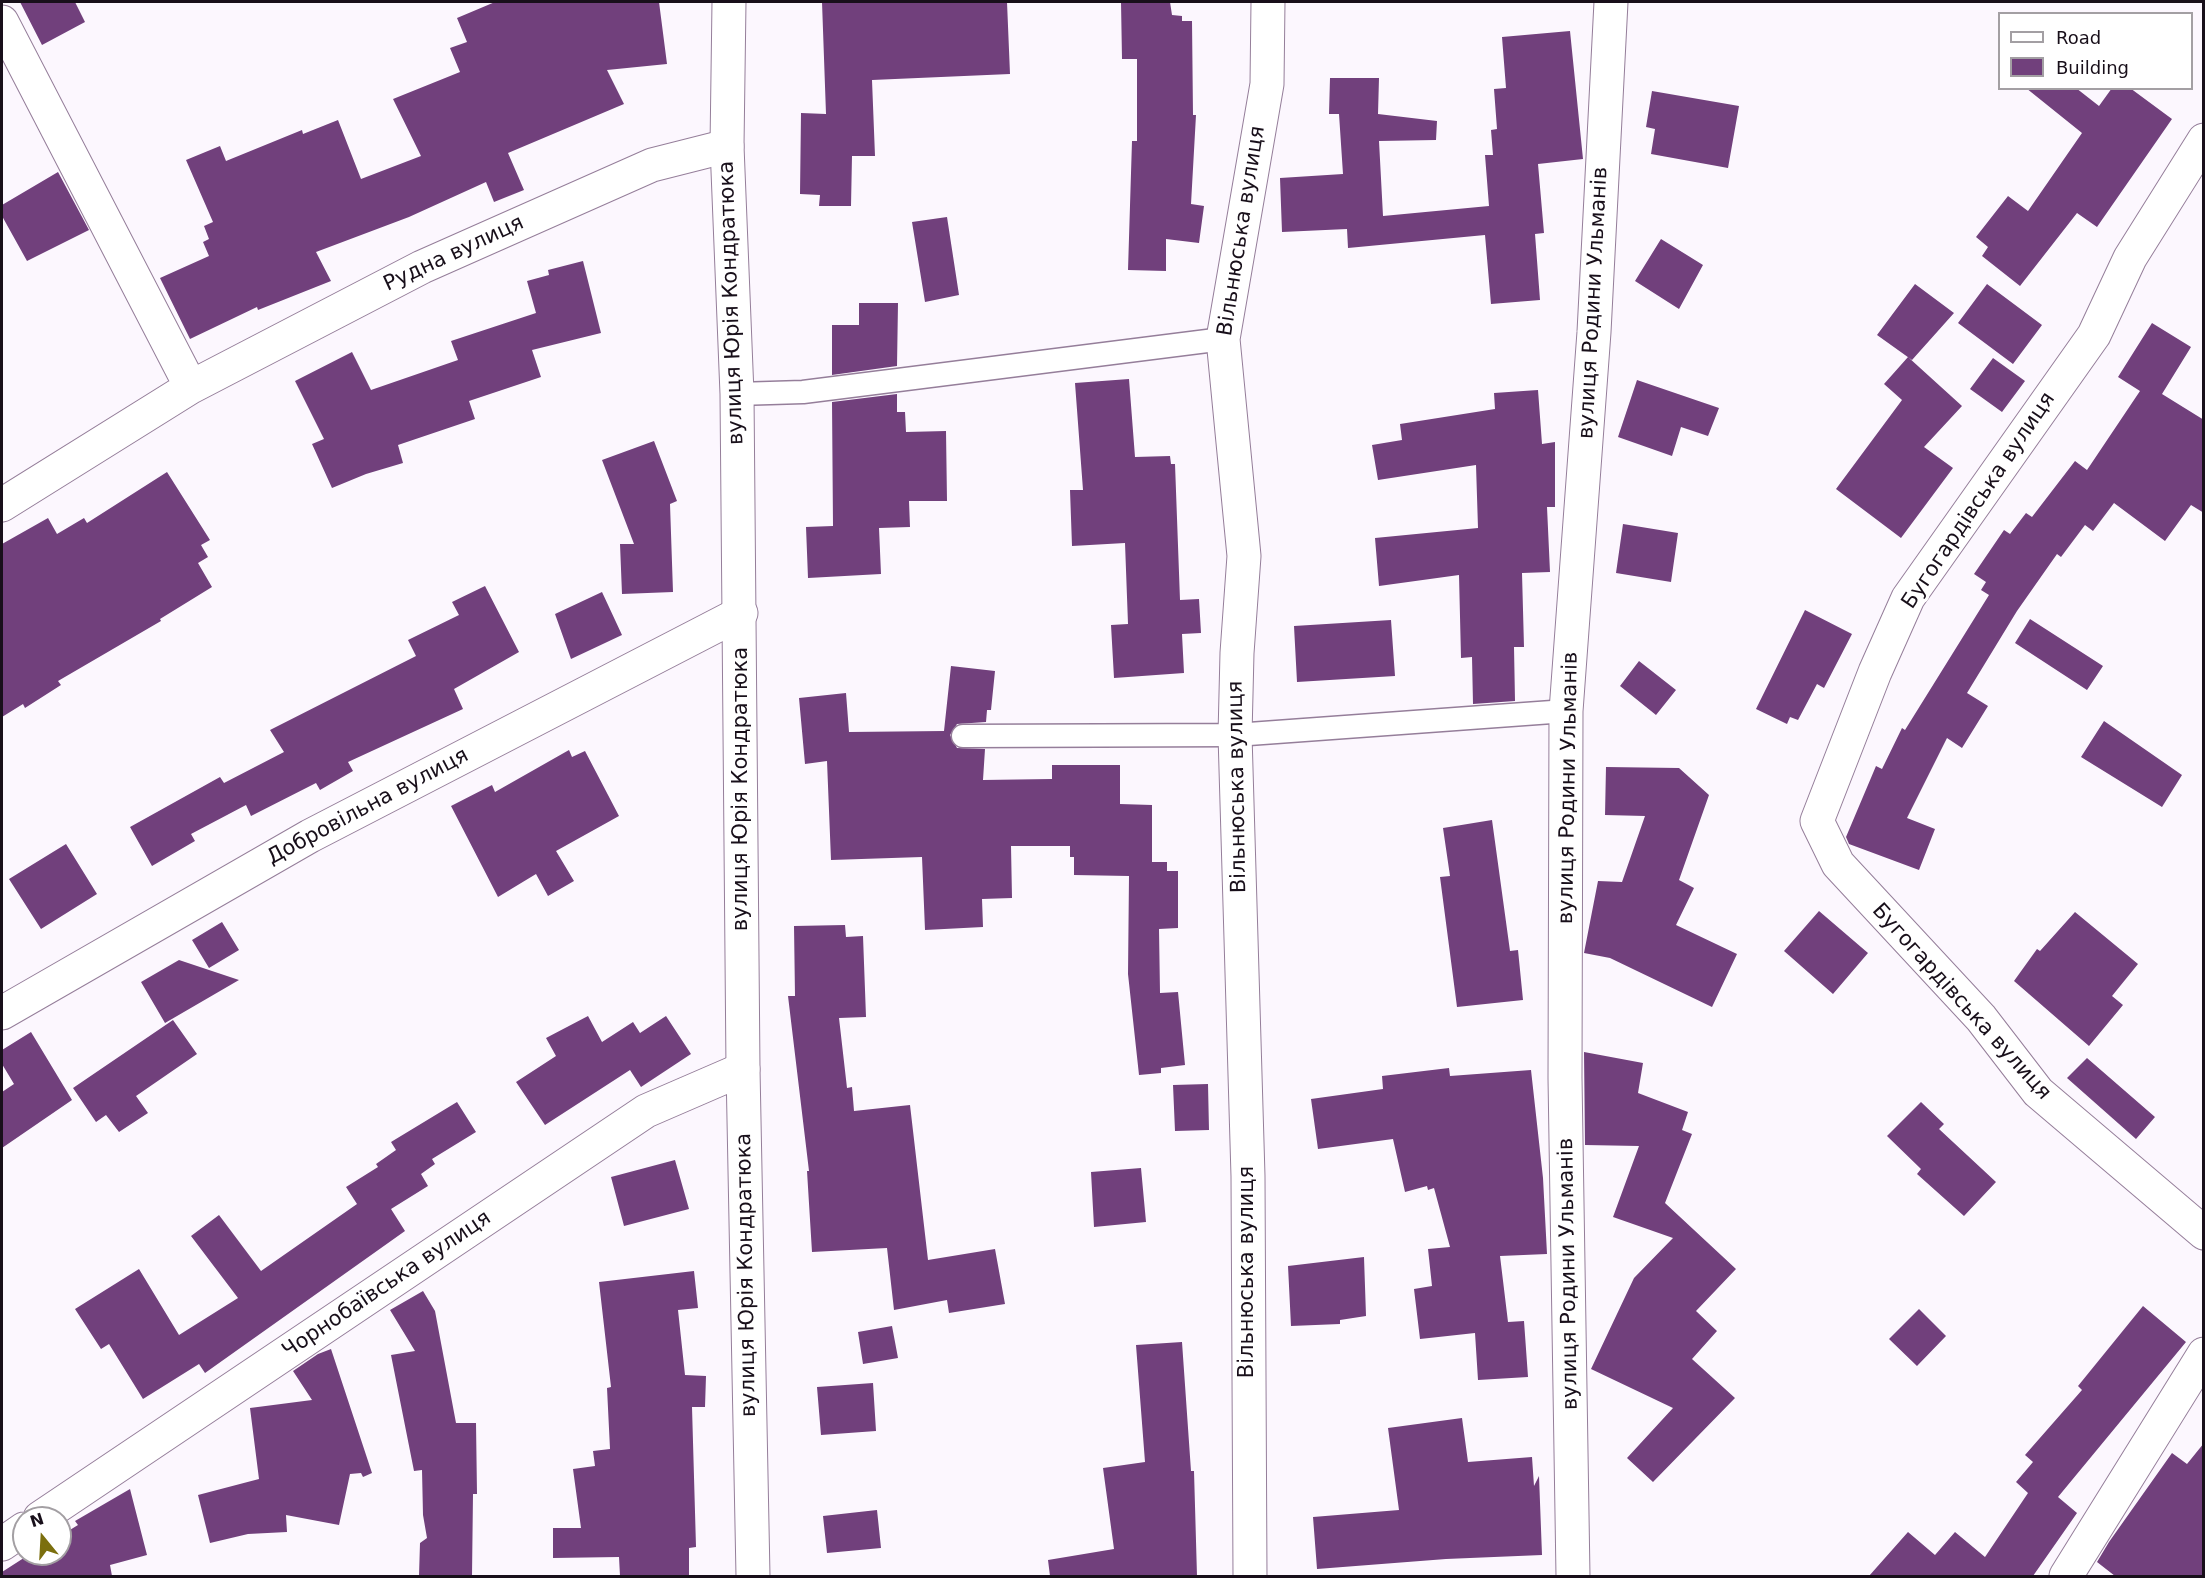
<!DOCTYPE html>
<html>
<head>
<meta charset="utf-8">
<style>
  body { margin:0 }
  #map { position:relative; width:2205px; height:1578px; overflow:hidden; background:#fcf7fe; font-family:"DejaVu Sans",sans-serif }
  canvas { display:block }
  .frame { position:absolute; inset:0; border:3px solid #180f1a; pointer-events:none }
  .legend { position:absolute; left:1998px; top:12px; width:195px; height:78px; box-sizing:border-box; background:#fff; border:2px solid #a39fa3; margin:0; padding:8px 10px; list-style:none; font-size:18px; color:#180f1a }
  .legend li { display:flex; align-items:center; gap:12px; height:30px }
  .legend b { width:30px; border:2px solid #a39fa3 }
  .north { position:absolute; left:12px; top:1506px; width:60px; height:60px; box-sizing:border-box; background:#fff; border:2px solid #a39fa3; border-radius:50%; rotate:342deg; font-size:16px; font-weight:700; line-height:24px; text-align:center; color:#180f1a }
  .north::after { content:''; display:block; margin:auto; width:21px; height:27px; background:#7b6f0e; clip-path:polygon(50% 0,100% 100%,50% 72%,0 100%) }
</style>
</head>
<body>
<div id="map">
<canvas width="2205" height="1578"></canvas>
<div class="frame"></div>
<ul class="legend">
<li><b style="height:8px;background:#fff"></b>Road</li>
<li><b style="height:16px;background:#71407c"></b>Building</li>
</ul>
<div class="north">N</div>
</div>
<script>
const context = document.querySelector('canvas').getContext('2d');
context.lineJoin = 'round';
function paint(path, color) { context.fillStyle = color; context.fill(path, 'evenodd'); }
const poly = rows => new Path2D(rows.map(r => 'M' + r).join(''));
function strokePath(path, color, width, dash) { context.strokeStyle = color; context.lineWidth = width; context.lineCap = dash ? 'butt' : 'round'; context.setLineDash(dash || []); context.stroke(path); }
function write(font, color, halo, rows, align = 'center') {
  context.font = font + ' "DejaVu Sans",sans-serif'; context.lineWidth = 6; context.setLineDash([]); context.textBaseline = 'middle'; context.strokeStyle = halo; context.fillStyle = color; for (const [text, x, y, turn = 0] of rows) {
    context.save(); context.translate(x, y); context.rotate((+turn || 0) * Math.PI / 180); context.textAlign = isNaN(turn) ? turn : align; if (halo) context.strokeText(text, 0, 0); context.fillText(text, 0, 0); context.restore();
  }
}
paint(poly([
  [20,2,75,2,85,22,42,45],
  [495,2,659,2,667,64,607,70,624,104,508,153,524,190,494,202,486,182,409,217,316,252,331,281,258,310,257,307,190,339,160,278,209,256,203,242,209,239,204,226,213,222,186,160,220,146,226,161,302,130,303,134,338,120,361,179,421,156,393,99,460,72,450,48,467,42,457,18],
  [822,2,1007,2,1010,74,872,80,875,156,852,156,851,206,819,206,820,195,800,194,801,113,826,114],
  [1121,2,1170,2,1172,15,1182,16,1182,21,1192,21,1193,115,1196,115,1191,204,1204,206,1199,243,1166,239,1166,271,1128,270,1132,141,1137,141,1137,59,1122,59],
  [1570,31,1583,159,1538,164,1544,233,1535,234,1540,300,1491,304,1485,235,1348,248,1347,229,1282,232,1280,178,1343,174,1339,114,1329,114,1330,78,1379,78,1378,114,1437,121,1436,140,1379,141,1383,216,1489,206,1485,155,1493,155,1491,130,1497,129,1494,89,1506,88,1502,37],
  [2026,88,2076,88,2099,106,2112,88,2130,88,2172,119,2097,227,2077,213,2020,286,1982,256,1988,247,1976,237,2008,196,2028,211,2082,133],
  [1652,91,1739,106,1728,168,1651,154,1655,129,1646,127],
  [58,172,89,230,27,261,2,216,2,205],
  [947,217,959,295,925,302,912,222],
  [1661,239,1703,265,1679,309,1635,281],
  [583,261,601,333,532,350,541,377,469,401,475,419,398,445,403,463,366,474,332,488,312,444,324,439,295,381,352,352,371,390,458,360,451,341,536,313,527,281,549,275,548,270],
  [1915,284,1954,313,1912,360,1877,335],
  [1987,284,2042,325,2013,364,1958,323],
  [859,303,898,303,897,366,832,375,832,325,859,325],
  [2152,323,2191,347,2162,394,2204,420,2204,513,2191,505,2165,541,2114,503,2093,531,2085,525,2061,557,2057,554,2017,611,1967,693,1988,706,1962,748,1947,738,1907,818,1935,829,1919,870,1849,844,1846,837,1876,766,1882,769,1902,728,1905,730,1989,595,1981,590,1986,582,1974,574,2004,530,2010,534,2026,513,2032,517,2075,461,2087,470,2140,391,2118,377],
  [1908,357,1962,406,1924,447,1953,468,1901,538,1836,489,1902,400,1884,384],
  [1993,358,2025,381,2002,412,1970,389],
  [1129,379,1135,457,1170,456,1171,464,1175,464,1180,600,1199,599,1201,633,1182,634,1184,673,1114,678,1111,625,1128,624,1125,543,1072,546,1070,490,1083,490,1075,383],
  [1637,380,1719,408,1708,436,1681,427,1672,456,1618,437],
  [1538,390,1542,444,1555,442,1555,507,1547,507,1550,572,1522,573,1524,647,1514,647,1515,701,1473,704,1472,657,1461,658,1459,575,1379,586,1375,538,1478,528,1476,465,1378,480,1372,445,1402,440,1400,424,1495,409,1494,393],
  [897,394,897,412,905,412,906,432,946,431,947,501,909,501,910,527,879,528,881,574,808,578,806,527,833,526,832,402],
  [654,441,677,501,670,504,673,592,622,594,620,544,634,544,602,460],
  [167,472,210,540,201,545,208,557,198,563,212,587,160,619,161,621,58,681,61,685,25,708,23,704,2,717,2,544,48,518,57,534,84,518,87,523],
  [1623,524,1678,533,1671,582,1616,573],
  [485,586,519,652,454,689,463,709,348,762,353,771,320,790,316,783,251,816,246,805,191,834,195,841,152,866,130,827,220,777,224,783,284,752,270,730,416,656,408,640,459,615,452,602],
  [602,592,622,635,571,659,555,614],
  [1805,610,1852,634,1824,688,1817,684,1798,720,1790,717,1787,724,1756,709],
  [2030,619,2103,666,2087,690,2015,643],
  [1391,620,1395,676,1297,682,1294,626],
  [1639,661,1676,690,1656,715,1620,686],
  [951,666,995,671,991,710,987,710,986,722,957,724,950,735,957,748,985,749,983,780,1052,779,1052,765,1120,765,1120,804,1152,805,1152,862,1167,862,1167,871,1178,871,1178,928,1159,929,1160,993,1178,992,1185,1065,1161,1068,1161,1073,1139,1075,1128,974,1129,876,1074,875,1074,857,1070,857,1070,846,1011,846,1012,898,982,899,983,927,925,930,922,857,831,860,827,761,805,764,799,698,846,693,849,732,944,731],
  [2104,721,2182,775,2162,807,2081,757],
  [569,750,572,757,585,751,619,816,556,851,574,881,548,896,536,874,498,897,451,806,492,785,495,792],
  [1606,767,1679,768,1709,795,1679,880,1694,888,1676,925,1737,954,1712,1007,1610,958,1584,953,1598,881,1622,882,1645,816,1605,815],
  [1492,820,1510,951,1518,950,1523,1000,1457,1007,1440,877,1450,876,1443,828],
  [66,844,97,894,41,929,9,879],
  [1819,911,1868,953,1833,994,1784,951],
  [2075,912,2138,964,2112,996,2123,1005,2089,1046,2014,981,2037,949,2040,951],
  [222,922,239,950,209,968,192,940],
  [845,925,846,937,863,936,866,1017,839,1018,847,1088,852,1087,854,1111,910,1105,928,1260,995,1249,1005,1304,949,1313,947,1300,894,1310,887,1248,812,1252,807,1171,809,1171,788,996,795,996,794,926],
  [179,960,239,980,165,1023,141,982],
  [588,1016,602,1042,633,1022,640,1033,666,1016,691,1054,641,1087,630,1070,545,1125,516,1082,556,1056,546,1038],
  [173,1020,197,1054,136,1096,148,1113,119,1132,106,1115,96,1122,73,1088],
  [31,1032,72,1100,2,1148,2,1092,14,1084,2,1064,2,1050],
  [1584,1052,1643,1063,1638,1093,1688,1112,1682,1130,1692,1134,1665,1203,1736,1269,1696,1311,1717,1331,1692,1359,1735,1398,1653,1482,1627,1458,1673,1408,1591,1369,1634,1278,1673,1238,1613,1217,1639,1146,1585,1145],
  [2087,1058,2155,1117,2136,1139,2067,1078],
  [1449,1068,1450,1076,1531,1070,1543,1178,1547,1254,1500,1256,1508,1322,1524,1321,1528,1377,1478,1380,1475,1333,1420,1339,1414,1289,1432,1286,1428,1249,1450,1247,1434,1188,1428,1190,1427,1186,1405,1192,1393,1139,1318,1149,1311,1099,1383,1089,1382,1076],
  [1208,1084,1209,1130,1175,1131,1173,1085],
  [457,1102,476,1132,432,1159,435,1164,421,1174,428,1186,391,1209,405,1231,205,1373,199,1364,143,1399,109,1344,101,1349,75,1309,139,1269,179,1335,238,1298,191,1236,219,1215,261,1271,357,1204,346,1187,378,1167,376,1164,396,1150,391,1142],
  [1921,1102,1944,1124,1939,1129,1996,1182,1964,1216,1917,1174,1921,1169,1887,1136],
  [675,1160,689,1209,624,1226,611,1177],
  [1141,1168,1146,1222,1094,1227,1091,1172],
  [1364,1257,1366,1316,1340,1320,1340,1324,1291,1326,1288,1266],
  [694,1271,698,1308,678,1310,685,1375,706,1376,705,1407,692,1407,696,1547,689,1548,689,1576,620,1576,619,1557,553,1558,553,1528,581,1528,573,1469,595,1466,593,1451,610,1449,607,1388,611,1387,599,1282],
  [423,1291,435,1311,456,1423,476,1423,477,1494,473,1494,472,1576,419,1576,420,1543,427,1538,423,1515,422,1470,414,1471,391,1355,415,1351,390,1310],
  [2143,1306,2186,1342,2058,1497,2077,1513,2033,1576,1869,1576,1908,1532,1935,1555,1955,1532,1985,1557,2028,1493,2016,1482,2033,1462,2025,1455,2082,1390,2078,1386],
  [1919,1309,1946,1336,1917,1366,1889,1339],
  [892,1326,898,1358,863,1364,858,1332],
  [1182,1342,1191,1471,1194,1471,1197,1576,1050,1576,1048,1560,1114,1549,1103,1468,1145,1462,1136,1345],
  [331,1349,372,1473,363,1477,361,1473,350,1474,339,1525,286,1515,287,1532,248,1534,210,1543,198,1495,259,1479,250,1408,312,1400,293,1371,318,1354],
  [873,1383,876,1431,821,1435,817,1387],
  [1462,1418,1468,1462,1532,1457,1534,1486,1539,1476,1542,1555,1446,1559,1317,1569,1313,1517,1399,1510,1388,1428],
  [2204,1443,2204,1576,2115,1576,2097,1562,2109,1542,2172,1453,2187,1464],
  [130,1489,147,1555,110,1565,112,1576,2,1576,2,1572,30,1554,60,1554,60,1536,78,1525,75,1521],
  [877,1510,881,1548,827,1553,823,1516]
]), '#71407c');
const service = poly([
  [737,394,803,392,1223,339],
  [963,736,1235,735,1566,711]
]);
const minor = poly([
  [2,22,191,387],
  [2204,140,2130,258,2094,335,1908,598,1875,672,1817,821,1838,864,1981,1018,2038,1092,2204,1233],
  [2,505,191,387,422,267,652,165,727,146],
  [2,1013,310,836,741,613],
  [40,1518,646,1111,743,1069],
  [2,1544,24,1529],
  [1250,1576,1248,1176,1235,735,1237,653,1244,556,1223,339,1267,84,1268,2],
  [1573,1576,1565,1078,1566,711,1594,332,1611,2],
  [2066,1576,2204,1354]
]);
const tertiary = poly([
  [729,2,727,146,737,394,743,1069,753,1576]
]);
strokePath(service, '#957e9a', 25);
strokePath(minor, '#957e9a', 35);
strokePath(tertiary, '#957e9a', 35);
strokePath(service, '#fff', 22);
strokePath(minor, '#fff', 33);
strokePath(tertiary, '#fff', 33);
write('21px', '#180f1a', '#fff', [
  ["Вільнюська вулиця",1242,231,-81],
  ["Рудна вулиця",454,254,-25],
  ["вулиця Юрія Кондратюка",732,303,-92],
  ["вулиця Родини Ульманів",1594,303,-87],
  ["Бугогардівська вулиця",1979,501,-56],
  ["Вільнюська вулиця",1238,787,-91],
  ["вулиця Родини Ульманів",1569,788,-89],
  ["вулиця Юрія Кондратюка",742,789,-90],
  ["Добровільна вулиця",368,807,-28],
  ["Бугогардівська вулиця",1961,1002,48],
  ["Вільнюська вулиця",1248,1272,-90],
  ["вулиця Родини Ульманів",1569,1274,-91],
  ["вулиця Юрія Кондратюка",747,1275,-91],
  ["Чорнобаївська вулиця",387,1285,-34]
]);
</script>
</body>
</html>
